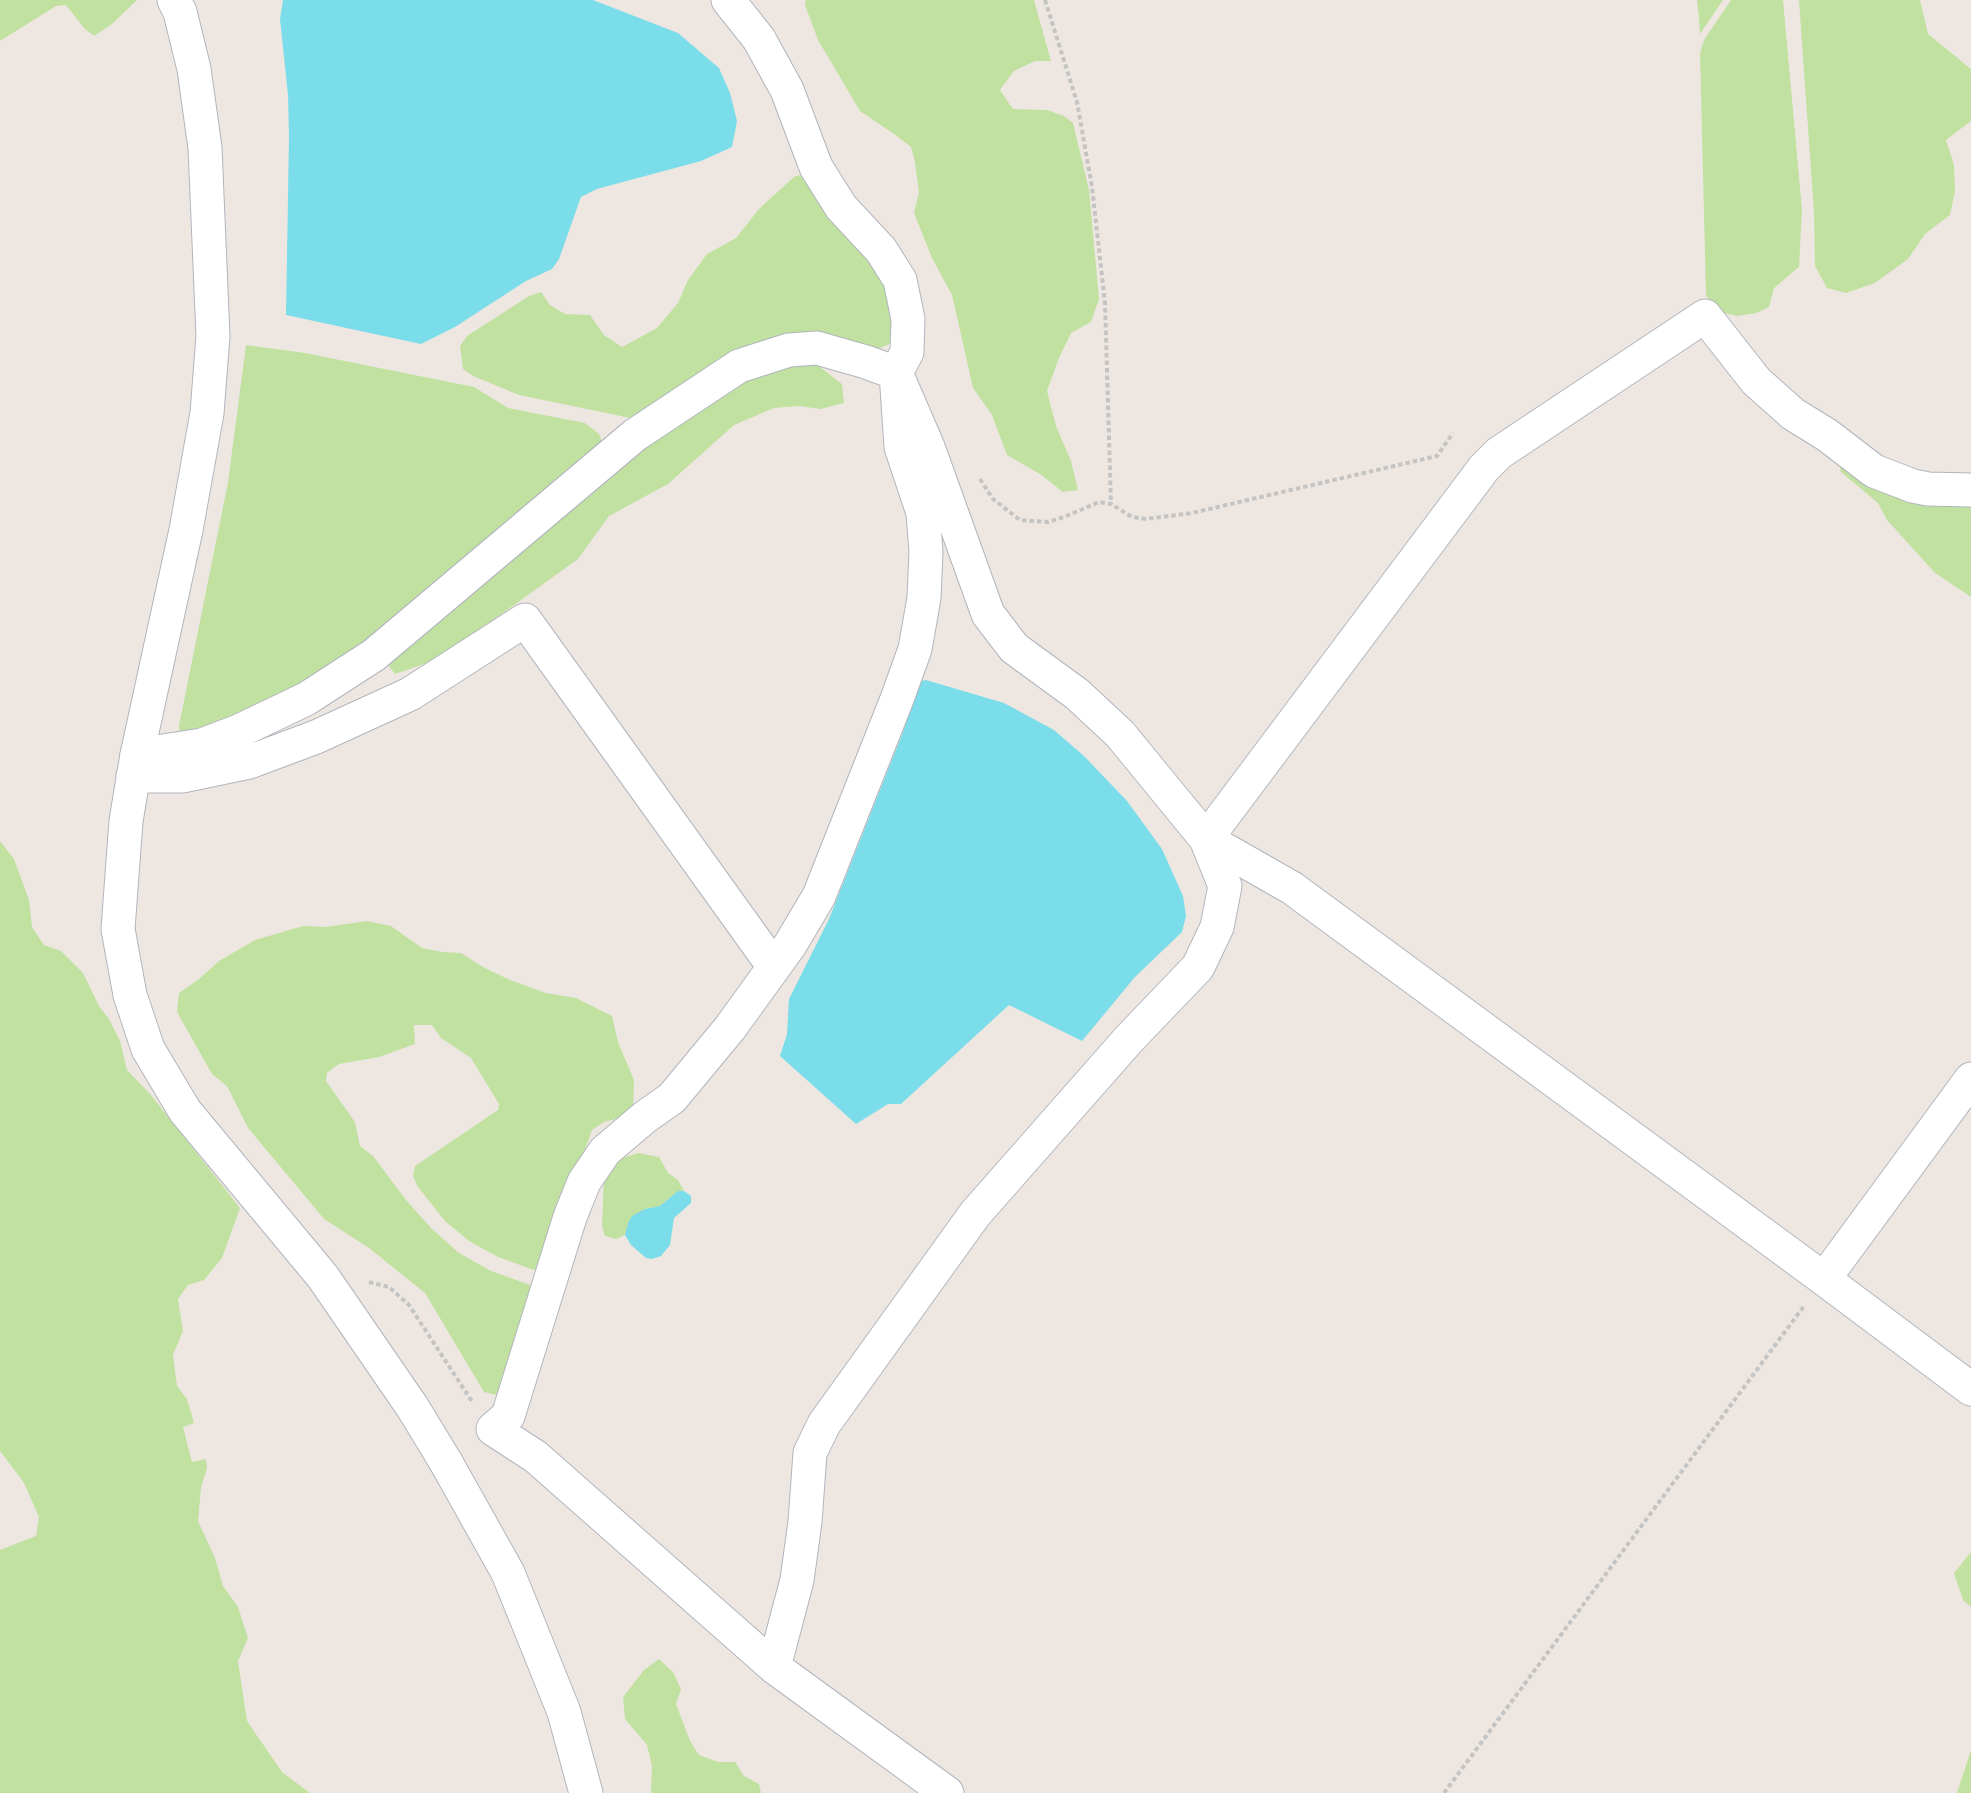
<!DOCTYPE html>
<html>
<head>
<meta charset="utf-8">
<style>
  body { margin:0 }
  canvas { display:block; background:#eee7e1 }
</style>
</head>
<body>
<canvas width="1971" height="1793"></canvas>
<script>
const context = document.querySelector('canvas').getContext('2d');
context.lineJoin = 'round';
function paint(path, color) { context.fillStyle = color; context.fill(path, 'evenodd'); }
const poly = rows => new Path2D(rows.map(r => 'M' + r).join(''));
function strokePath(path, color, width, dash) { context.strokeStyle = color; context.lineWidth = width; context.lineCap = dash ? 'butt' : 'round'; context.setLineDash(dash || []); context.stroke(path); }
paint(poly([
  [0,0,137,0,112,24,94,36,84,28,66,5,56,6,0,41],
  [806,0,1034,0,1051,61,1035,61,1014,71,1000,90,1013,109,1047,110,1064,116,1073,123,1089,190,1099,299,1091,322,1071,333,1059,358,1047,391,1056,426,1071,461,1078,490,1063,492,1040,474,1007,455,992,415,973,388,952,295,932,258,914,213,919,193,915,162,911,147,894,134,860,111,818,40,805,5],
  [1697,0,1723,0,1700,34,1699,18],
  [1731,0,1783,0,1802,210,1799,267,1774,288,1769,307,1756,313,1737,316,1724,313,1713,307,1706,295,1700,53,1704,40],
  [1799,0,1920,0,1928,34,1971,69,1971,121,1946,140,1954,165,1955,191,1950,215,1925,234,1908,259,1875,283,1846,293,1827,288,1815,266,1814,212],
  [808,175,882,268,896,341,876,350,818,340,645,421,519,395,473,376,463,369,460,346,467,336,529,296,541,292,550,305,565,314,590,315,604,335,622,347,657,328,678,303,688,280,707,254,736,238,759,209,795,176],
  [246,345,305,353,474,387,508,408,585,423,599,434,603,444,315,686,180,739,179,726,228,482],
  [816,364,842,384,844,403,820,409,799,406,774,408,734,425,668,484,609,516,578,559,439,659,395,674,384,660,681,419,726,384,779,367],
  [1838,457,1971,498,1971,597,1935,573,1887,520,1878,503,1841,472],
  [0,841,14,859,29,900,32,927,44,945,61,951,83,973,99,1006,109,1019,120,1041,127,1070,150,1094,240,1208,222,1258,204,1280,188,1285,178,1299,183,1331,173,1355,177,1386,187,1399,194,1423,183,1427,192,1462,206,1459,207,1468,201,1488,198,1521,215,1558,223,1586,238,1607,248,1638,238,1661,247,1721,282,1772,310,1793,0,1793,0,1550,36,1536,39,1517,24,1483,0,1451],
  [367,921,391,926,422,948,442,952,461,953,483,967,510,980,546,993,576,998,612,1016,618,1042,634,1080,633,1113,626,1120,615,1119,604,1122,592,1130,544,1267,534,1270,498,1257,469,1241,445,1221,418,1187,413,1176,415,1166,498,1110,499,1104,471,1058,441,1038,432,1025,414,1025,415,1044,379,1057,339,1064,327,1073,326,1081,355,1122,360,1146,373,1156,406,1200,431,1228,459,1253,491,1271,536,1287,508,1381,497,1395,484,1392,425,1293,369,1248,324,1219,248,1128,227,1086,212,1074,177,1012,179,993,199,979,219,961,255,940,303,926,326,927],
  [638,1153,659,1157,668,1173,678,1180,684,1191,678,1191,660,1206,645,1209,628,1223,625,1235,616,1239,605,1236,602,1226,604,1176,616,1160],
  [1971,1552,1971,1607,1963,1600,1954,1573],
  [659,1659,673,1672,681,1689,676,1704,690,1741,699,1755,718,1762,735,1762,744,1776,759,1784,761,1793,651,1793,652,1766,647,1745,625,1719,623,1697,644,1670],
  [1971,1750,1971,1793,1957,1793]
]), '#c1e1a1');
paint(poly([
  [283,0,593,0,678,33,719,68,730,93,737,121,732,147,701,161,597,189,581,197,559,259,552,269,526,281,455,327,421,344,286,315,289,136,288,95,280,19],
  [926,680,1004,703,1054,730,1084,756,1127,801,1162,849,1183,896,1186,916,1182,932,1135,977,1082,1041,1009,1005,901,1104,888,1104,856,1124,780,1056,787,1034,789,999,829,919,905,727,918,682],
  [678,1191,684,1191,691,1196,691,1203,674,1218,670,1245,661,1256,652,1259,646,1258,631,1245,625,1235,628,1223,632,1216,645,1209,660,1206]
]), '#7bdde9');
const minor = poly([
  [728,0,759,39,787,90,816,167,841,207,881,250,900,280,908,319,907,352,896,373,901,447,923,513,926,552,924,598,915,649,897,699,819,896,790,945,730,1028,672,1098,645,1117,605,1151,584,1182,570,1217,508,1416,493,1429,536,1457,774,1667,947,1793],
  [1971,490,1928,489,1913,486,1874,471,1827,435,1793,414,1756,381,1705,316,1499,453,1484,468,1206,839,1292,888,1824,1279,1971,1389],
  [137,755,202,745,239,731,306,699,374,655,635,435,739,366,789,350,817,348,866,362,896,373,928,447,988,614,1014,648,1077,694,1120,734,1206,839,1225,886,1217,927,1198,967,1129,1039,975,1214,824,1424,810,1453,805,1522,797,1580,774,1667],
  [133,776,182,776,249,762,316,737,410,694,525,620,774,967],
  [1824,1279,1971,1079],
  [447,1464,508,1573,564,1712,586,1793]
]);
const tertiary = poly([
  [174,0,180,12,194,69,205,148,213,336,207,413,186,530,137,755,126,821,118,929,130,995,148,1049,185,1111,323,1277,413,1408,447,1464]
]);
strokePath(minor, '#b1b5bd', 35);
strokePath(tertiary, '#b1b5bd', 35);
strokePath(poly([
  [1045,0,1077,102,1092,187,1105,303,1111,504],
  [980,479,993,499,1020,520,1048,522,1064,517,1099,502,1111,504,1132,517,1146,519,1192,513,1437,456,1453,433],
  [369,1282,389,1287,409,1305,473,1403],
  [1444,1793,1804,1306]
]), '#c4c4c4', 4, [4.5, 3]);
strokePath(minor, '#fff', 33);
strokePath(tertiary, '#fff', 33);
</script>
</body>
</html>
